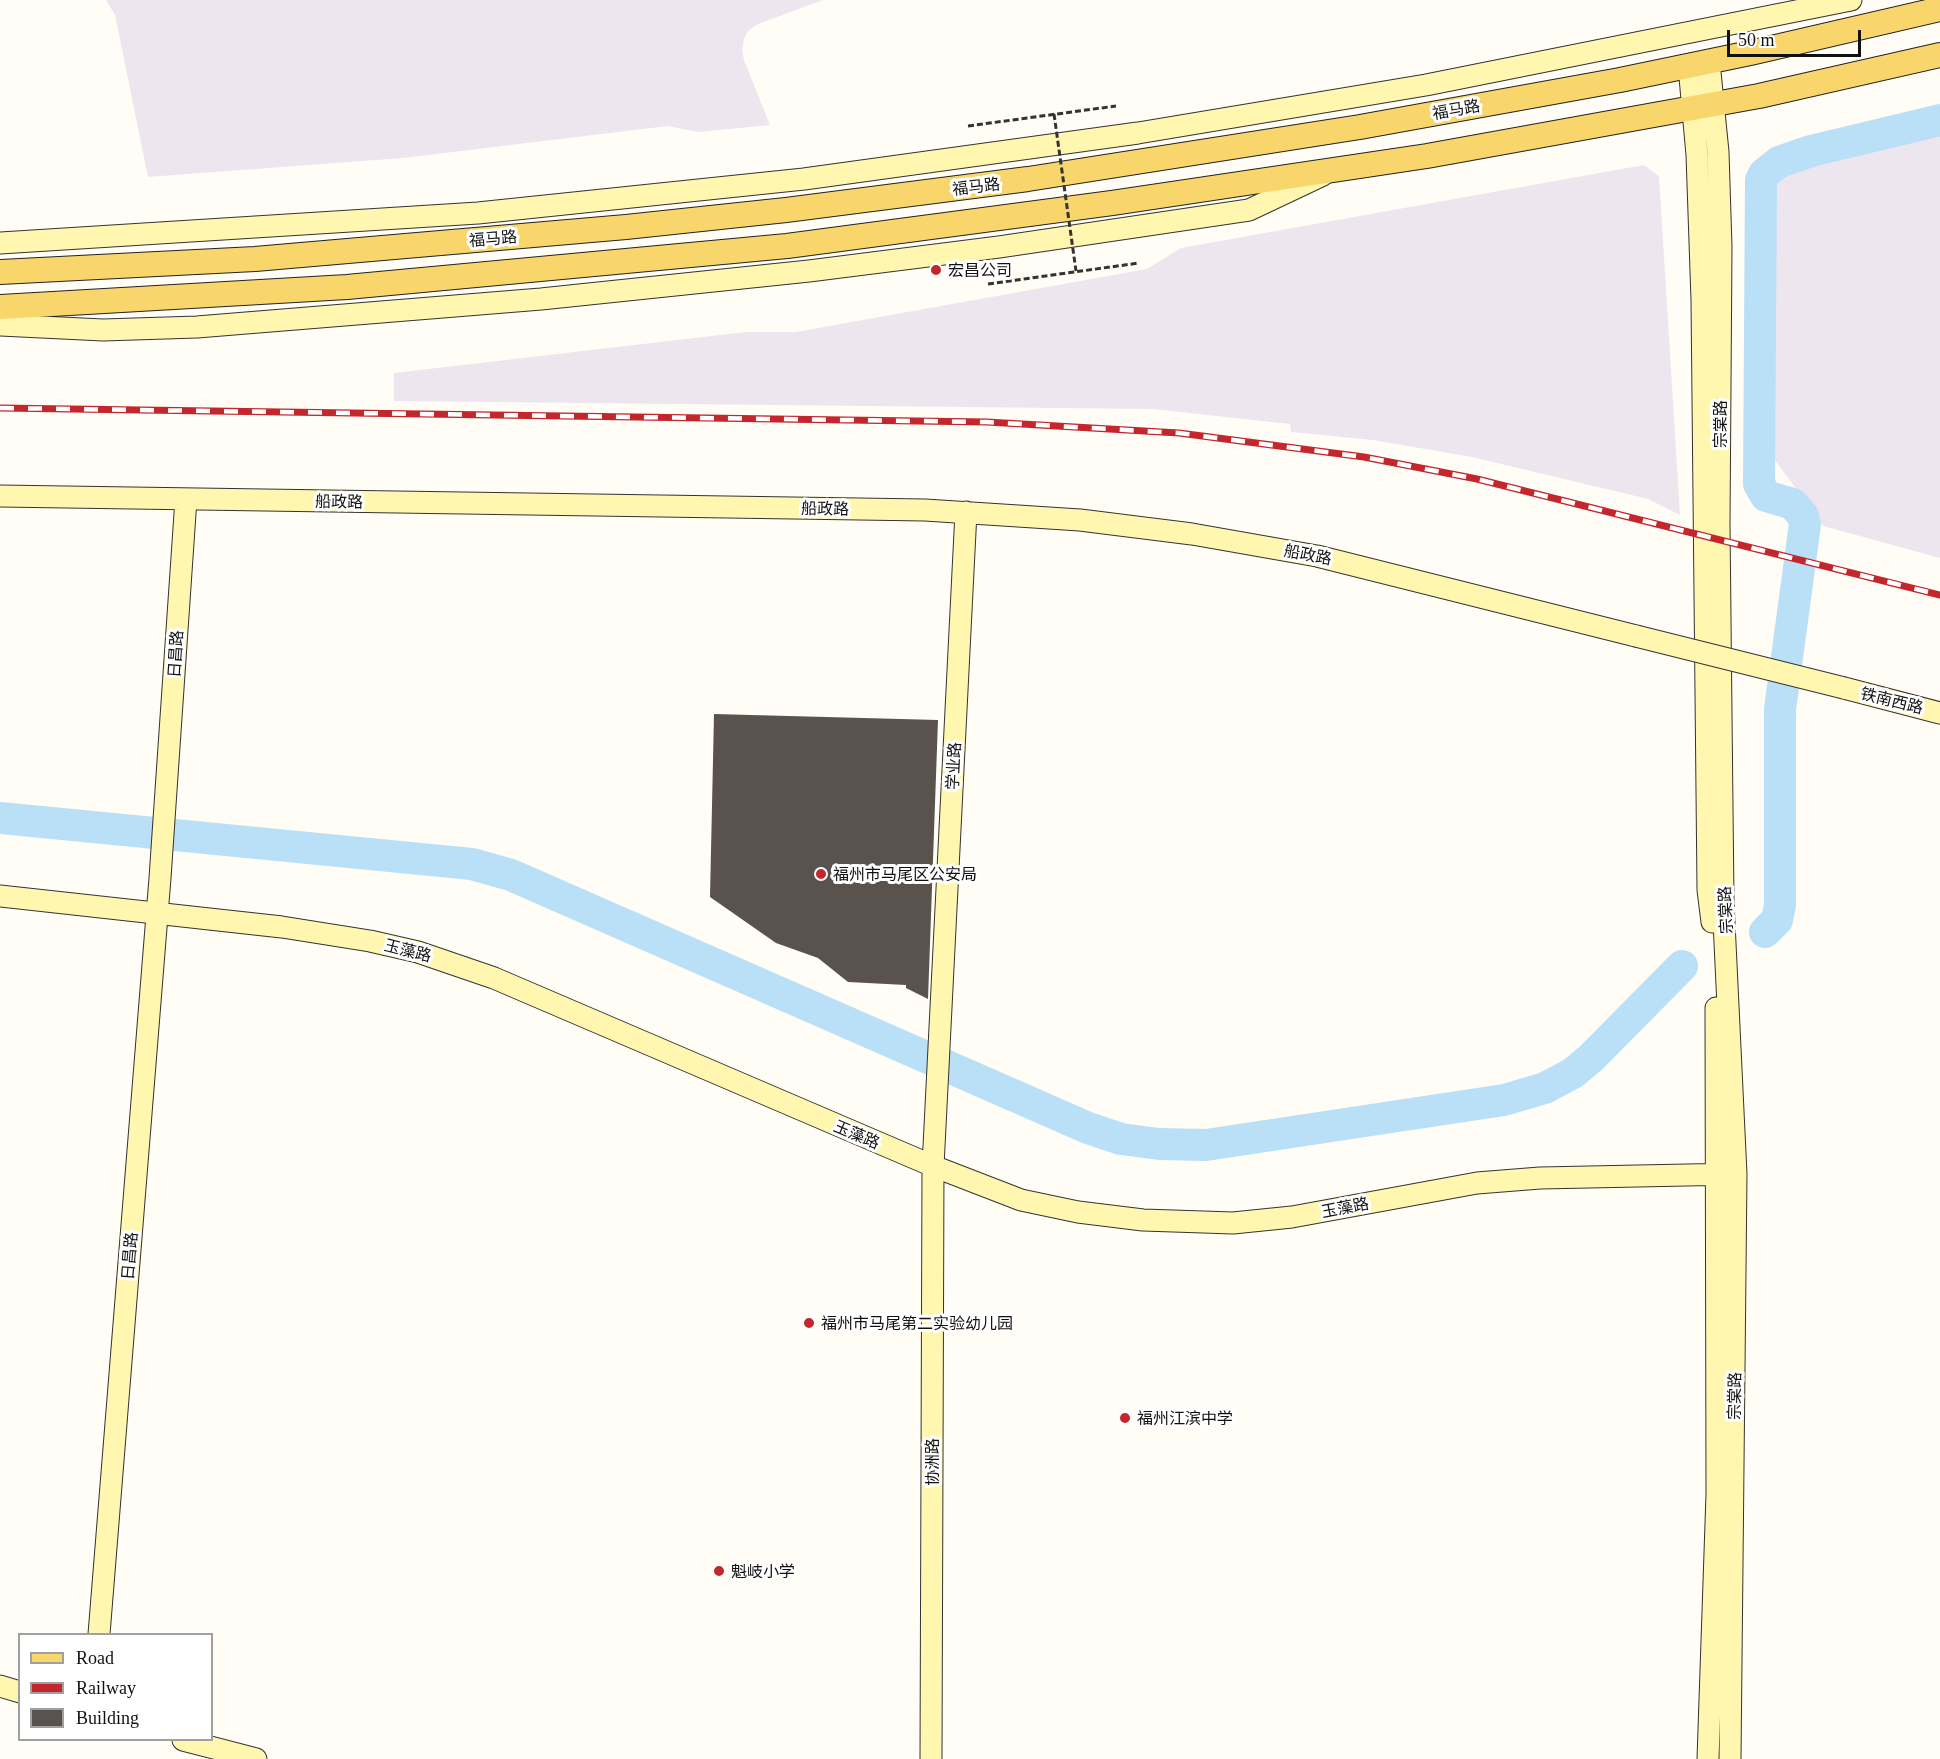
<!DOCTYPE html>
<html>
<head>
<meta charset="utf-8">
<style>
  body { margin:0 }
  #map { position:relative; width:1940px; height:1759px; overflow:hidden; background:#fffdf5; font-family:Georgia,serif }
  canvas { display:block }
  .legend { position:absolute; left:18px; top:1633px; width:195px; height:108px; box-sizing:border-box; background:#fff; border:2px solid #a0a0a0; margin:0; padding:8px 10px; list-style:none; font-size:18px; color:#111 }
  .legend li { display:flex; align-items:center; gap:12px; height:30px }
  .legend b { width:30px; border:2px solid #a0a0a0 }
  .scale { position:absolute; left:1727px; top:30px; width:134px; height:27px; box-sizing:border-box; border:3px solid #111; border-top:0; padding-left:8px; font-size:18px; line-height:21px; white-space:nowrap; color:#111; -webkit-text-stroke:4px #fff; paint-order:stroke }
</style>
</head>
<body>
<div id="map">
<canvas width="1940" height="1759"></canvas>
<ul class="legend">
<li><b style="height:8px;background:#f9d66b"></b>Road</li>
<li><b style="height:8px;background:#c4262e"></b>Railway</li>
<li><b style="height:16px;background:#5a524d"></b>Building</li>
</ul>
<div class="scale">50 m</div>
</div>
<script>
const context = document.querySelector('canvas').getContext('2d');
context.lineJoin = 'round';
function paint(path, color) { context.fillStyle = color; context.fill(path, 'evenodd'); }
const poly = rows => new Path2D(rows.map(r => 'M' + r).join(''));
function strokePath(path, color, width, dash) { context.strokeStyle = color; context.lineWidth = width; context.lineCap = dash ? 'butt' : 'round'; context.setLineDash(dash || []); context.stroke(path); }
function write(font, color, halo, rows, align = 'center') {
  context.font = font + ' Georgia,"Noto Sans SC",serif'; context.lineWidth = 6; context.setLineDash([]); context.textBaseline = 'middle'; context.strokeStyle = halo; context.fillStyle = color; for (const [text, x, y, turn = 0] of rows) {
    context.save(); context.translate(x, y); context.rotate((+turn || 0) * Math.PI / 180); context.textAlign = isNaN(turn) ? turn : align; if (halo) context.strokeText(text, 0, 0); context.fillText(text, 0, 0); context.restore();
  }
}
paint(poly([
  [106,0,823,0,758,24,748,31,744,39,742,50,744,60,770,125,698,132,668,126,403,158,148,177,115,15],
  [1940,134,1940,558,1823,526,1775,460,1772,447,1768,205,1772,176,1871,148],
  [1644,165,1659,176,1680,515,1648,499,1472,457,1373,440,1291,432,1290,424,1153,409,394,401,394,373,746,332,796,332,1147,269,1181,248]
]), '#eee6ef');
strokePath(poly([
  [0,818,472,864,511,875,1088,1128,1121,1139,1159,1144,1206,1145,1504,1100,1545,1088,1573,1073,1591,1058,1682,966],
  [1765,932,1777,920,1780,905,1780,709,1805,524,1803,516,1793,504,1766,496,1759,484,1761,180,1764,174,1779,162,1811,151,1940,120]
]), '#b9e0f7', 32);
paint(poly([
  [714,714,938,720,928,999,906,988,906,985,848,982,818,958,776,943,710,897]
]), '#5a524d');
const secondary = poly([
  [1709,62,1718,152,1721,247,1719,524,1723,901,1736,1174,1730,1759],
  [1689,66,1697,155,1702,300,1708,890,1712,922],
  [0,243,478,213,804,179,1138,133,1426,85,1851,0],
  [0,325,103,330,197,327,541,299,809,271,999,247,1249,210,1323,175],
  [0,496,925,510,1080,520,1192,534,1317,556,1636,636],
  [1844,688,1940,713],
  [0,896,282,927,370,941,418,952,494,978,933,1166,1021,1200,1078,1212,1143,1220,1233,1223,1292,1217,1477,1183,1540,1178,1736,1174],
  [99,1634,160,878,186,499],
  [0,1686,20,1692],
  [183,1740,256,1759],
  [931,1759,933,1166,966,512],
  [1708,1759,1717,1494,1716,1008]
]);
const primary = poly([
  [0,272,255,259,626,227,786,210,1028,179,1360,127,1620,80,1750,53,1940,9],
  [0,307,347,287,787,246,1112,203,1427,156,1759,96,1940,55]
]);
strokePath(secondary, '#333', 23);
strokePath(primary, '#222', 26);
strokePath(poly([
  [968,126,1116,106],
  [988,284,1139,263]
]), '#333', 3, [6, 3]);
strokePath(secondary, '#fff6b0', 21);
strokePath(primary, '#f9d66b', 24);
const rail = poly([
  [0,408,987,422,1179,433,1364,457,1477,479,1940,595]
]);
strokePath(rail, '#c4262e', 7);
strokePath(rail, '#fff', 4.5, [14]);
const secondaryBridge = poly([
  [1636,636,1844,688]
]);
strokePath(secondaryBridge, '#333', 23, []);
strokePath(poly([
  [1054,114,1076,271]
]), '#333', 3, [6, 3]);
strokePath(secondaryBridge, '#fff6b0', 21);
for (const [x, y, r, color] of [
  [936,270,6,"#c4262e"],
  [821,874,6,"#c4262e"],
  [809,1323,6,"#c4262e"],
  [1125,1418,6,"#c4262e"],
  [719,1571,6,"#c4262e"]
]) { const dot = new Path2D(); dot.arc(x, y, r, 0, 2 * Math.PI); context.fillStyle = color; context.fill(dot); strokePath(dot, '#fff', 2); }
write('16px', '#111', '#fff', [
  ["福马路",1456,109,-10],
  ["福马路",976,186,-7],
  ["福马路",493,238,-5],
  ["宗棠路",1720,424,-90],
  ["船政路",339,501,1],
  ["船政路",825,508,1],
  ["船政路",1308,554,11],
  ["日昌路",175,654,-86],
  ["铁南西路",1892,700,14],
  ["学业路",953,766,-87],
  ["宗棠路",1725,910,-93],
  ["玉藻路",408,950,14],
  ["玉藻路",857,1134,23],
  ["玉藻路",1345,1207,-11],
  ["日昌路",129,1256,-85],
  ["宗棠路",1734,1396,-89],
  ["协洲路",932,1462,-90]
]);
write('16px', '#111', '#fff', [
  ["宏昌公司",948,270],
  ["福州市马尾区公安局",833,874],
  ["福州市马尾第二实验幼儿园",821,1323],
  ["福州江滨中学",1137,1418],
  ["魁岐小学",731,1571]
], 'left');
</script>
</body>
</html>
